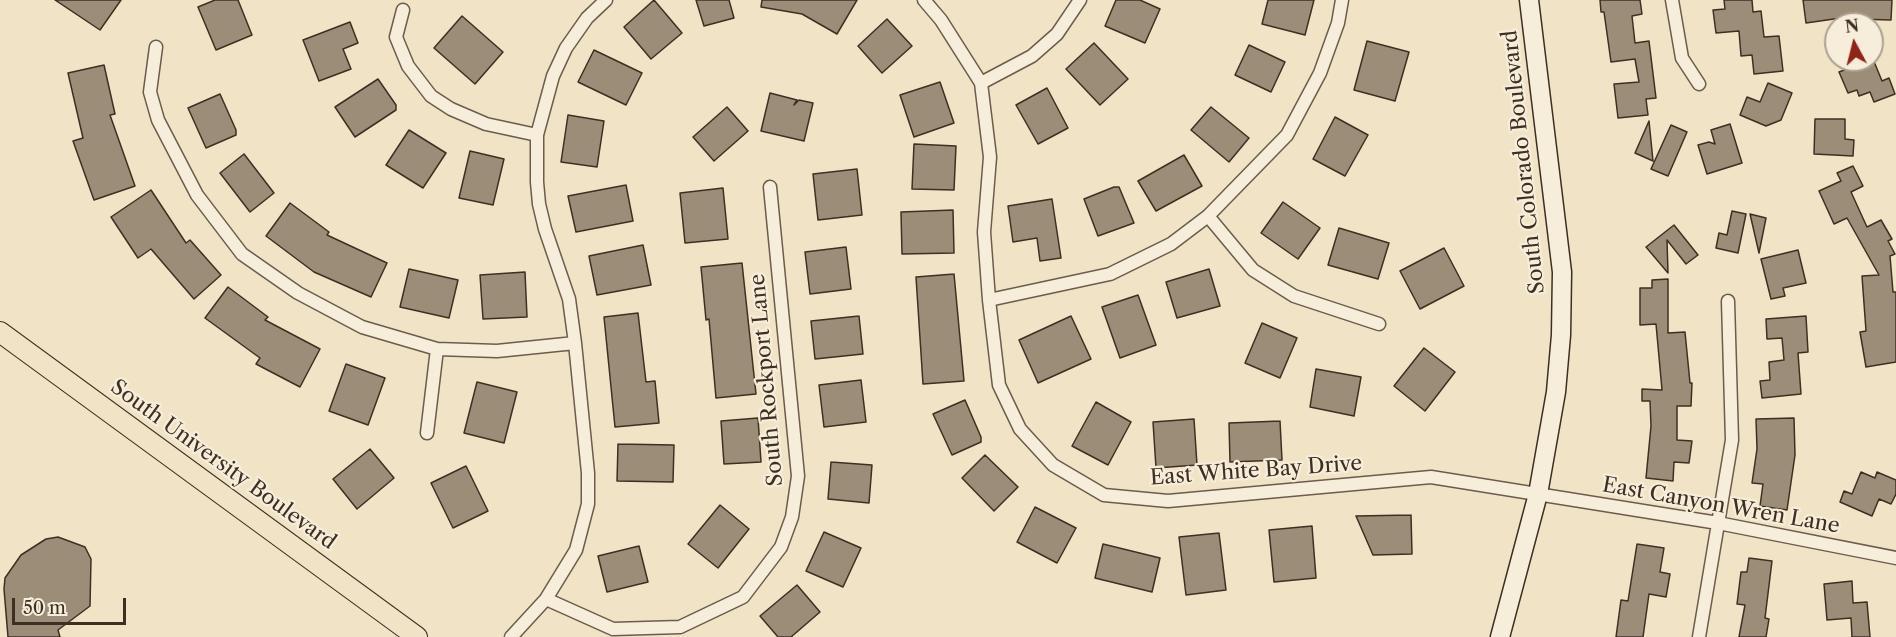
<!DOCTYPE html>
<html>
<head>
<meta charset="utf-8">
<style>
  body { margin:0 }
  #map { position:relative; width:1896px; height:637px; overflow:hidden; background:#f1e4c6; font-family:"Libre Caslon Text",serif }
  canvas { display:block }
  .north { position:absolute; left:1824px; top:12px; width:60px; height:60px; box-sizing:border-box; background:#f6edda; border:2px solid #aca191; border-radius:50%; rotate:353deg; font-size:16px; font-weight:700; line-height:24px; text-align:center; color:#3e2f23 }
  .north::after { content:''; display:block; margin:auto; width:21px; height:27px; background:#8f2418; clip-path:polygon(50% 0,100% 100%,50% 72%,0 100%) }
  .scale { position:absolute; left:12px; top:598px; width:114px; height:27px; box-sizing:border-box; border:3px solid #3e2f23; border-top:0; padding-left:8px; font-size:18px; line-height:21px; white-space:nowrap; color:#3e2f23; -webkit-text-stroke:4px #f6edda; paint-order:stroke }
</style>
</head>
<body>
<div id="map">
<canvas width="1896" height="637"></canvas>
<div class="north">N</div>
<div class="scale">50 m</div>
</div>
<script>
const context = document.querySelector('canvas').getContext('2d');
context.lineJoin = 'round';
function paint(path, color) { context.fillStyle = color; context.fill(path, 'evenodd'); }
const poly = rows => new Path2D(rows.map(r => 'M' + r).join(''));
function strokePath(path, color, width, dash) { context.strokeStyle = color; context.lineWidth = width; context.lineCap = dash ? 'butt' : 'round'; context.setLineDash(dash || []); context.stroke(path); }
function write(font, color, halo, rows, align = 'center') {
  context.font = font + ' "Libre Caslon Text",serif'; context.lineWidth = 4.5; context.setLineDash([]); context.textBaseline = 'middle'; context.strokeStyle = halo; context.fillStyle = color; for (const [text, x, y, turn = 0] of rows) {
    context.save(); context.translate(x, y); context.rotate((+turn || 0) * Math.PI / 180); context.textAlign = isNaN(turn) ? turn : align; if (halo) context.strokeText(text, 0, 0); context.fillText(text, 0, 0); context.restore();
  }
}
const building = poly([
  [55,0,121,0,100,30,55,0],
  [215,0,238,0,252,35,216,50,198,7,215,0],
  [654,0,682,33,651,59,624,27,654,0],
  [696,0,729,0,734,18,704,26,696,0],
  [762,0,857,0,837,34,802,14,761,7,762,0],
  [1116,0,1140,0,1160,9,1145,43,1105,26,1116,0],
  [1268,0,1314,0,1305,35,1262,24,1268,0],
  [1600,0,1640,0,1642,14,1632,16,1635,43,1649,41,1656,98,1646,99,1648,115,1618,118,1614,84,1639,82,1635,59,1611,62,1604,12,1601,12,1600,0],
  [1724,0,1752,0,1753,12,1761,11,1764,37,1779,36,1783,71,1754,74,1752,55,1741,56,1739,31,1716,33,1713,10,1725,9,1724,0],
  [1803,0,1892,0,1891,20,1855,19,1855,16,1806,23,1803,0],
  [462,16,503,52,475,84,434,48,462,16],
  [887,19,912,46,882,73,858,46,887,19],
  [350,22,358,43,343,49,351,69,319,81,303,40,350,22],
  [1367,41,1409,52,1395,101,1354,90,1367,41],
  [1094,43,1128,79,1100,105,1066,69,1094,43],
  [1249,45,1285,62,1271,92,1235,75,1249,45],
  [594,50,642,73,626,105,578,82,594,50],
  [1873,59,1882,81,1889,78,1895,94,1874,102,1870,92,1859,96,1857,90,1848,93,1839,72,1873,59],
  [104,65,115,114,110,115,135,186,94,200,73,141,83,138,68,73,104,65],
  [378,79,396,105,396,110,355,137,335,107,378,79],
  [940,82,954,123,914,137,900,95,940,82],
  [1768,83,1792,93,1781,120,1766,126,1740,115,1747,97,1760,102,1768,83],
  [1047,88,1068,128,1038,144,1016,105,1047,88],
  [770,93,797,100,794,105,799,100,813,103,804,141,761,131,770,93],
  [220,94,236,130,236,135,206,148,188,108,220,94],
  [727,107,748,131,714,161,693,137,727,107],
  [1211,107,1249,138,1229,162,1191,130,1211,107],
  [568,115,604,121,597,167,561,162,568,115],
  [1335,117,1368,135,1345,176,1313,159,1335,117],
  [1815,119,1845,119,1845,139,1854,140,1853,156,1814,154,1815,119],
  [1649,121,1653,161,1635,153,1649,121],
  [1730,124,1742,163,1707,174,1698,145,1709,142,1715,144,1711,130,1730,124],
  [1671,125,1687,132,1668,176,1651,169,1671,125],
  [409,130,446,153,423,188,386,165,409,130],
  [914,144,956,146,954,190,912,189,914,144],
  [470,151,504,159,493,205,459,198,470,151],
  [244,154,274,193,250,212,220,173,244,154],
  [1184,155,1202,186,1156,211,1138,181,1184,155],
  [1853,166,1863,186,1851,192,1867,227,1881,220,1892,239,1888,241,1895,254,1890,256,1893,292,1896,292,1896,362,1866,367,1860,332,1866,331,1862,276,1879,275,1847,218,1834,224,1819,191,1841,181,1837,173,1853,166],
  [857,169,862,215,818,220,813,174,857,169],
  [626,185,633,221,576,232,568,196,626,185],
  [1114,187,1119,187,1134,223,1098,236,1084,199,1114,187],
  [723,188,728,239,685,243,680,193,723,188],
  [151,190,186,243,190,240,221,275,194,299,151,249,138,258,111,217,151,190],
  [1052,199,1061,258,1040,261,1037,238,1013,242,1008,206,1052,199],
  [1283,202,1320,228,1298,259,1261,233,1283,202],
  [290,203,329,232,327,235,387,263,371,297,314,272,266,236,290,203],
  [953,210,954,253,902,254,901,212,953,210],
  [1732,211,1746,214,1738,253,1716,248,1719,233,1727,235,1732,211],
  [1750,214,1766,218,1759,253,1750,214],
  [1674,225,1698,255,1686,264,1667,240,1668,273,1646,247,1674,225],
  [1339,228,1389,243,1378,279,1328,265,1339,228],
  [643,245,651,285,597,295,589,256,643,245],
  [846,247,851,289,810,294,805,252,846,247],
  [1444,248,1464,286,1420,309,1400,271,1444,248],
  [1798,250,1806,283,1783,288,1785,296,1771,299,1761,259,1798,250],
  [742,263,756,394,716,398,709,319,706,320,701,267,742,263],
  [409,269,458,280,449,318,400,307,409,269],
  [1209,269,1220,306,1177,318,1166,282,1209,269],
  [525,272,527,317,483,319,480,275,525,272],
  [954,274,964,381,923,384,916,277,954,274],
  [1668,279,1668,333,1685,332,1690,383,1692,383,1691,406,1677,406,1677,440,1692,441,1689,463,1674,462,1673,481,1646,478,1651,426,1650,401,1642,401,1642,389,1662,390,1656,324,1640,325,1640,288,1652,288,1652,280,1668,279],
  [228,287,268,317,265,320,320,349,300,387,256,364,260,358,205,318,228,287],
  [1138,295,1156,345,1120,358,1102,307,1138,295],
  [638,313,646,382,655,381,659,423,615,427,604,317,638,313],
  [859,316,863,354,815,359,811,321,859,316],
  [1071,316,1091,359,1038,383,1019,340,1071,316],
  [1806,316,1808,352,1798,353,1801,394,1762,398,1760,381,1770,380,1769,362,1784,360,1782,338,1767,339,1766,319,1806,316],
  [1262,323,1297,338,1280,378,1245,363,1262,323],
  [1424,348,1455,372,1425,411,1394,386,1424,348],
  [346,364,385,378,368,425,329,411,346,364],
  [1316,369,1361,377,1354,416,1310,407,1316,369],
  [861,380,866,422,824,427,819,385,861,380],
  [477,382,517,392,504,443,464,433,477,382],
  [965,400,981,437,981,442,952,455,933,414,965,400],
  [1096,402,1131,422,1108,465,1072,446,1096,402],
  [758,418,761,462,724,464,721,421,758,418],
  [1794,418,1795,455,1787,510,1760,506,1763,484,1752,483,1757,449,1756,419,1794,418],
  [1194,419,1197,465,1156,468,1153,422,1194,419],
  [1280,421,1282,460,1230,462,1229,423,1280,421],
  [618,444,674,445,673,482,617,481,618,444],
  [370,449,394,478,357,509,333,479,370,449],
  [985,455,1018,487,994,511,962,478,985,455],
  [831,462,872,465,869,503,828,499,831,462],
  [466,466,488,511,453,528,431,483,466,466],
  [1861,472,1875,478,1877,472,1896,480,1896,494,1891,504,1879,499,1872,516,1840,502,1844,491,1852,494,1861,472],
  [720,505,749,529,718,568,688,544,720,505],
  [1035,507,1076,528,1057,563,1017,542,1035,507],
  [1411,515,1412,554,1373,555,1356,516,1411,515],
  [1312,526,1316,578,1274,582,1269,530,1312,526],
  [824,532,861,548,843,587,806,571,824,532],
  [1219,533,1226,590,1186,595,1179,537,1219,533],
  [58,537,85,547,91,559,90,606,58,630,60,637,8,637,4,589,5,578,21,555,46,539,58,537],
  [1103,544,1160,558,1152,592,1095,578,1103,544],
  [1637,544,1664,548,1660,572,1670,574,1666,597,1649,594,1643,637,1616,637,1621,600,1628,601,1637,544],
  [639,546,648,582,607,592,598,556,639,546],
  [1749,558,1772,561,1765,618,1769,619,1766,637,1739,637,1745,605,1737,604,1741,572,1747,572,1749,558],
  [1852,581,1853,603,1867,602,1870,637,1852,637,1851,618,1827,620,1824,584,1852,581],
  [797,585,820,612,791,637,778,637,760,616,797,585]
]);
paint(building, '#9b8d78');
strokePath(building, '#3e2f23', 1.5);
const minor = poly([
  [924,0,941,20,981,83,990,157,984,232,989,300,999,385,1020,429,1053,465,1104,495,1168,501,1431,477,1718,523,1896,558],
  [1672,0,1682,58,1699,84],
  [403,10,396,37,408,66,431,96,451,109,486,124,537,135],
  [156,47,150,92,158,120,197,195,242,254,298,293,362,327,437,349,497,351,575,343],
  [981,83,1032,56,1057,34,1080,0],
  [1208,216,1253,270,1294,296,1379,324],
  [989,300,1110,274,1171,244,1208,216,1287,135,1320,73,1338,23,1342,0],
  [427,433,437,349],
  [546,599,613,629,680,627,743,597,781,547,792,517,798,476,770,187],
  [511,637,546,599,576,550,588,504,588,473,575,343,569,299,545,229,539,204,537,182,537,135,553,76,566,48,587,18,606,0],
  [1699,637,1732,440,1728,301]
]);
const secondary = poly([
  [1500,637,1538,494,1556,392,1561,335,1562,272,1529,0]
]);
const primary = poly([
  [0,332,417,637]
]);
strokePath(minor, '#6b5c4c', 15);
strokePath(secondary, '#3e2f23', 21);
strokePath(primary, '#3e2f23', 22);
strokePath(minor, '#f6edda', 12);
strokePath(secondary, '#f6edda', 18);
strokePath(primary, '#f1e4c6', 20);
write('21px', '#3e2f23', '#f6edda', [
  ["South Colorado Boulevard",1524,162,-96],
  ["South Rockport Lane",767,380,-95],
  ["South University Boulevard",223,465,36],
  ["East White Bay Drive",1256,471,-4],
  ["East Canyon Wren Lane",1721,506,10]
]);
</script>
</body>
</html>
